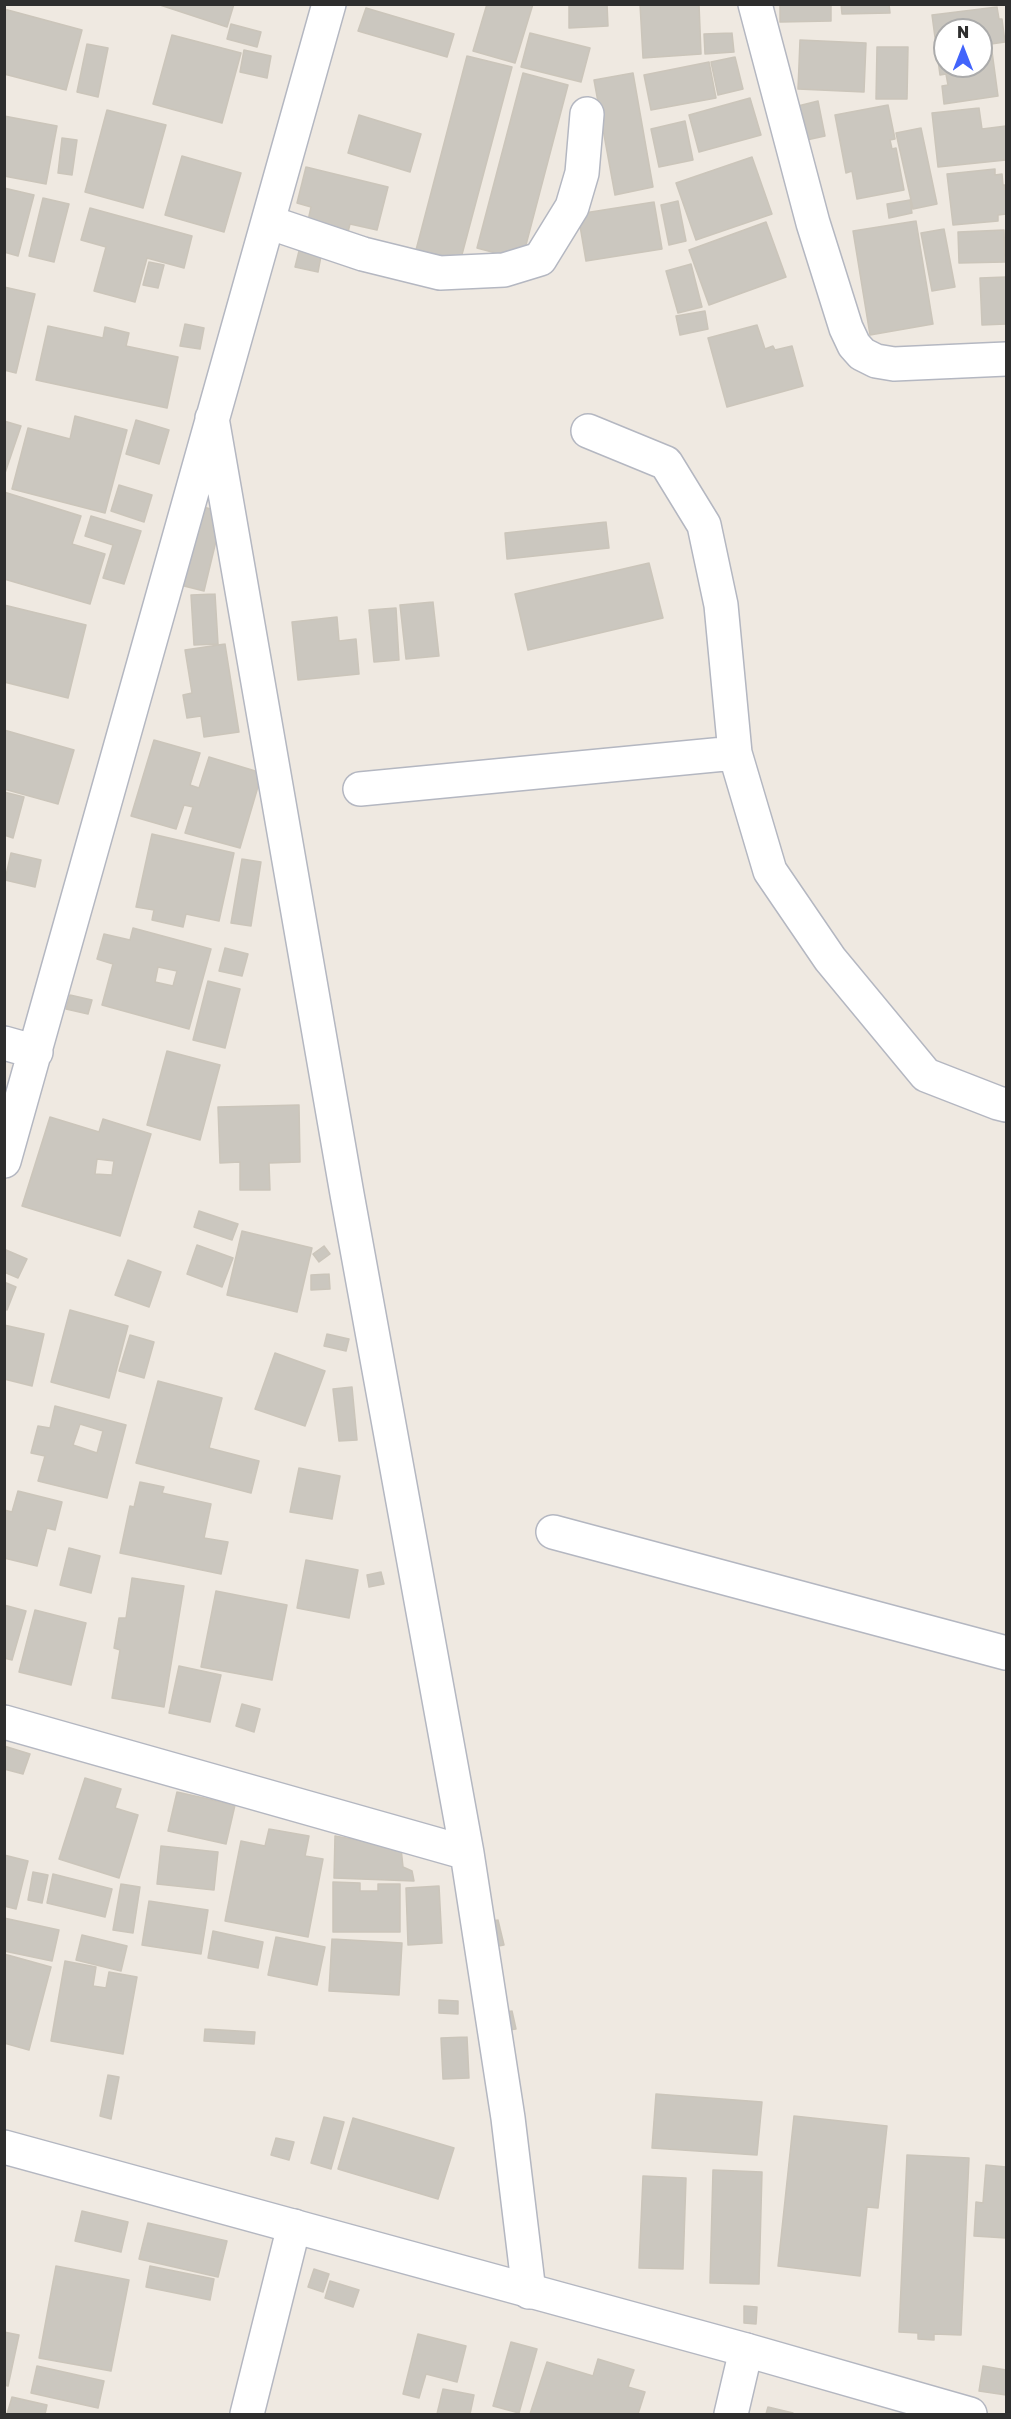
<!DOCTYPE html>
<html>
<head>
<meta charset="utf-8">
<style>
  body { margin:0 }
  #map { position:relative; width:1011px; height:2419px; overflow:hidden; background:#efe9e1; font-family:"Golos Text",sans-serif }
  canvas { display:block }
  .frame { position:absolute; inset:0; border:6px solid #2e2e2e; pointer-events:none }
  .north { position:absolute; left:933px; top:18px; width:60px; height:60px; box-sizing:border-box; background:#fff; border:2px solid #ababab; border-radius:50%; rotate:0deg; font-size:16px; font-weight:700; line-height:24px; text-align:center; color:#2e2e2e }
  .north::after { content:''; display:block; margin:auto; width:21px; height:27px; background:#4264fb; clip-path:polygon(50% 0,100% 100%,50% 72%,0 100%) }
</style>
</head>
<body>
<div id="map">
<canvas width="1011" height="2419"></canvas>
<div class="frame"></div>
<div class="north">N</div>
</div>
<script>
const context = document.querySelector('canvas').getContext('2d');
context.lineJoin = 'round';
function paint(path, color) { context.fillStyle = color; context.fill(path, 'evenodd'); }
const poly = rows => new Path2D(rows.map(r => 'M' + r).join(''));
function strokePath(path, color, width, dash) { context.strokeStyle = color; context.lineWidth = width; context.lineCap = dash ? 'butt' : 'round'; context.setLineDash(dash || []); context.stroke(path); }
const building = poly([
  [157,4,234,4,227,27,157,4],
  [487,4,533,4,515,63,473,51,487,4],
  [569,4,607,4,608,26,569,28,569,4],
  [640,4,699,4,701,54,643,58,640,4],
  [780,4,831,4,831,21,780,22,780,4],
  [841,4,889,4,890,13,842,14,841,4],
  [997,7,999,19,1002,19,1005,42,991,44,998,96,944,104,942,86,948,85,946,74,940,75,932,15,997,7],
  [945,30,981,30,981,66,945,66,945,30],
  [366,8,454,34,447,57,358,31,366,8],
  [4,9,82,30,66,90,4,74,4,9],
  [231,24,261,32,257,47,227,39,231,24],
  [530,33,590,48,581,82,521,67,530,33],
  [732,33,734,52,705,54,704,34,732,33],
  [172,35,241,53,222,123,153,104,172,35],
  [800,40,866,43,864,92,798,89,800,40],
  [87,44,108,48,98,97,77,92,87,44],
  [877,47,908,47,907,99,876,99,877,47],
  [244,50,271,56,267,78,240,72,244,50],
  [467,56,512,67,460,262,416,250,467,56],
  [735,57,743,89,718,95,711,62,735,57],
  [709,62,716,98,651,110,644,75,709,62],
  [523,73,568,85,522,260,477,248,523,73],
  [633,73,653,187,615,195,594,80,633,73],
  [750,98,761,135,699,152,689,115,750,98],
  [818,101,825,136,802,141,794,107,818,101],
  [888,105,895,139,890,140,892,149,896,148,904,190,857,199,852,171,846,173,835,115,888,105],
  [979,108,982,129,1006,126,1006,160,938,167,932,113,979,108],
  [107,110,166,125,143,208,85,192,107,110],
  [359,115,421,134,410,172,348,153,359,115],
  [4,116,57,126,46,184,4,176,4,116],
  [685,121,693,160,659,167,651,129,685,121],
  [921,128,937,204,913,209,896,133,921,128],
  [62,138,77,140,72,175,58,173,62,138],
  [182,156,241,173,224,232,165,215,182,156],
  [752,157,772,214,696,240,676,183,752,157],
  [306,167,388,187,377,230,350,224,346,240,306,230,311,207,297,203,306,167],
  [995,169,995,175,1002,174,1003,185,1005,185,1006,214,998,215,998,221,953,225,947,174,995,169],
  [4,188,34,195,18,256,4,252,4,188],
  [43,198,69,204,54,262,29,256,43,198],
  [910,200,912,213,889,218,887,204,910,200],
  [678,201,686,241,669,245,661,205,678,201],
  [654,202,662,249,586,261,578,214,654,202],
  [90,208,192,236,184,268,147,258,135,302,94,291,106,247,81,240,90,208],
  [916,221,933,324,870,335,853,231,916,221],
  [766,222,786,277,709,305,689,250,766,222],
  [944,229,955,287,932,291,921,233,944,229],
  [1004,230,1005,262,959,263,958,232,1004,230],
  [299,251,321,256,318,272,295,267,299,251],
  [149,262,164,265,158,288,143,285,149,262],
  [691,264,702,307,678,313,666,271,691,264],
  [1006,277,1006,324,982,325,980,278,1006,277],
  [4,287,35,294,16,373,4,370,4,287],
  [705,311,708,329,680,335,676,316,705,311],
  [185,324,204,328,200,349,180,346,185,324],
  [757,325,765,349,773,346,775,350,792,346,803,386,727,407,708,338,757,325],
  [48,326,103,338,105,327,129,333,126,346,178,357,167,408,36,380,48,326],
  [75,416,127,430,105,513,12,489,28,428,70,439,75,416],
  [136,420,169,430,159,464,126,454,136,420],
  [4,421,21,426,4,476,4,421],
  [119,485,152,495,144,522,111,511,119,485],
  [4,492,81,516,72,544,105,554,90,604,4,579,4,492],
  [195,505,223,512,204,591,176,584,195,505],
  [91,516,141,531,124,584,103,578,113,545,85,536,91,516],
  [606,522,609,548,507,559,505,533,606,522],
  [649,563,663,618,528,650,515,594,649,563],
  [215,594,218,644,194,645,191,595,215,594],
  [433,602,439,656,406,659,400,605,433,602],
  [4,605,86,625,68,698,4,682,4,605],
  [396,608,399,660,374,662,369,610,396,608],
  [337,617,339,641,356,639,359,674,298,680,292,622,337,617],
  [225,644,239,732,204,737,201,716,187,718,183,695,192,693,185,650,225,644],
  [4,730,74,750,58,804,4,789,4,730],
  [154,740,200,753,190,785,199,788,209,757,262,773,240,848,185,833,193,807,184,805,176,829,131,816,154,740],
  [4,792,24,797,13,838,4,835,4,792],
  [152,834,234,853,219,921,186,914,183,927,152,920,154,910,136,907,152,834],
  [11,853,41,860,35,887,5,880,11,853],
  [242,859,261,862,251,926,231,923,242,859],
  [133,928,211,949,189,1029,102,1005,113,964,97,959,104,934,130,940,133,928],
  [158,967,177,971,173,986,155,982,158,967],
  [225,948,248,954,242,976,219,971,225,948],
  [208,981,240,989,225,1048,193,1040,208,981],
  [70,995,92,1000,88,1014,66,1009,70,995],
  [167,1051,220,1065,200,1140,147,1125,167,1051],
  [299,1105,300,1162,269,1163,270,1190,240,1190,240,1162,220,1163,218,1107,299,1105],
  [50,1117,99,1132,103,1119,151,1134,120,1236,22,1206,50,1117],
  [97,1159,114,1161,112,1175,95,1174,97,1159],
  [199,1211,238,1224,232,1240,194,1227,199,1211],
  [242,1231,312,1248,297,1312,227,1295,242,1231],
  [197,1245,233,1258,222,1287,187,1274,197,1245],
  [324,1246,330,1254,319,1262,313,1254,324,1246],
  [6,1250,27,1259,18,1278,4,1272,6,1250],
  [128,1260,161,1272,149,1307,115,1295,128,1260],
  [329,1274,330,1289,311,1290,311,1275,329,1274],
  [4,1282,16,1287,7,1310,4,1309,4,1282],
  [70,1310,128,1326,109,1398,51,1382,70,1310],
  [4,1325,44,1334,32,1386,4,1379,4,1325],
  [327,1334,349,1339,346,1351,324,1346,327,1334],
  [130,1335,154,1342,144,1378,119,1371,130,1335],
  [275,1353,325,1371,305,1426,255,1409,275,1353],
  [158,1381,222,1398,209,1448,259,1461,251,1493,136,1463,158,1381],
  [352,1387,357,1440,339,1441,333,1389,352,1387],
  [55,1406,126,1425,107,1498,38,1481,45,1456,31,1453,38,1426,50,1428,55,1406],
  [80,1424,103,1431,97,1453,73,1445,80,1424],
  [299,1468,340,1476,332,1519,290,1512,299,1468],
  [140,1482,164,1487,162,1493,211,1504,204,1538,228,1542,221,1574,120,1553,130,1506,134,1507,140,1482],
  [18,1491,62,1502,55,1530,47,1528,37,1566,4,1558,4,1510,12,1512,18,1491],
  [69,1548,100,1556,91,1593,60,1585,69,1548],
  [306,1560,358,1570,349,1618,297,1608,306,1560],
  [381,1572,384,1584,369,1587,367,1575,381,1572],
  [132,1578,184,1586,164,1707,112,1698,120,1650,114,1648,119,1618,126,1618,132,1578],
  [216,1591,287,1605,272,1680,201,1667,216,1591],
  [4,1605,26,1611,12,1660,4,1658,4,1605],
  [35,1610,86,1623,71,1685,19,1672,35,1610],
  [179,1666,221,1675,210,1722,169,1713,179,1666],
  [242,1704,260,1709,254,1732,236,1726,242,1704],
  [4,1746,30,1754,23,1774,4,1769,4,1746],
  [85,1778,121,1789,115,1808,138,1815,119,1878,59,1859,85,1778],
  [177,1792,235,1805,226,1844,168,1831,177,1792],
  [269,1829,309,1836,305,1856,323,1859,308,1937,225,1921,241,1841,265,1846,269,1829],
  [335,1836,401,1848,403,1867,412,1871,414,1881,334,1878,335,1836],
  [161,1846,218,1852,214,1890,157,1884,161,1846],
  [4,1855,28,1861,16,1909,4,1906,4,1855],
  [33,1872,48,1875,42,1903,28,1900,33,1872],
  [53,1874,112,1889,105,1917,47,1903,53,1874],
  [333,1882,360,1883,360,1891,378,1891,378,1884,400,1884,400,1932,333,1932,333,1882],
  [121,1884,140,1887,133,1933,113,1930,121,1884],
  [439,1886,442,1943,408,1945,406,1888,439,1886],
  [149,1901,208,1910,201,1954,142,1945,149,1901],
  [4,1918,59,1930,52,1961,4,1951,4,1918],
  [498,1920,504,1945,487,1948,482,1923,498,1920],
  [213,1931,263,1942,258,1968,208,1958,213,1931],
  [82,1935,127,1946,121,1971,76,1960,82,1935],
  [276,1937,325,1947,317,1985,268,1975,276,1937],
  [332,1939,402,1943,399,1995,329,1991,332,1939],
  [4,1954,51,1967,29,2050,4,2043,4,1954],
  [65,1961,96,1967,93,1986,106,1988,109,1972,137,1977,123,2054,51,2041,65,1961],
  [439,2000,458,2001,458,2014,439,2013,439,2000],
  [512,2011,516,2029,508,2030,505,2012,512,2011],
  [205,2029,255,2032,254,2044,204,2041,205,2029],
  [467,2037,469,2078,443,2079,441,2038,467,2037],
  [108,2075,119,2077,111,2119,100,2116,108,2075],
  [656,2094,762,2102,757,2155,652,2148,656,2094],
  [794,2116,887,2126,878,2208,867,2207,860,2276,778,2266,794,2116],
  [324,2117,344,2122,331,2169,311,2163,324,2117],
  [353,2118,454,2148,438,2199,338,2169,353,2118],
  [276,2138,294,2142,289,2160,271,2155,276,2138],
  [907,2155,969,2158,961,2335,934,2334,934,2340,918,2339,918,2333,899,2332,907,2155],
  [986,2165,1006,2167,1006,2238,974,2236,976,2202,983,2203,986,2165],
  [713,2170,762,2172,759,2284,710,2283,713,2170],
  [643,2176,686,2178,683,2269,639,2268,643,2176],
  [82,2211,128,2222,121,2252,75,2241,82,2211],
  [148,2223,227,2241,218,2277,139,2259,148,2223],
  [56,2266,129,2280,111,2371,39,2358,56,2266],
  [150,2266,214,2279,210,2300,146,2287,150,2266],
  [314,2269,329,2274,323,2292,308,2287,314,2269],
  [330,2281,359,2290,353,2307,325,2298,330,2281],
  [744,2306,757,2307,756,2324,744,2323,744,2306],
  [4,2332,19,2335,8,2386,4,2385,4,2332],
  [418,2334,466,2346,457,2382,426,2374,419,2398,403,2394,418,2334],
  [511,2342,537,2349,519,2413,493,2406,511,2342],
  [598,2359,634,2370,628,2387,645,2392,638,2414,530,2414,547,2362,593,2376,598,2359],
  [37,2366,104,2381,98,2408,31,2393,37,2366],
  [983,2366,1006,2370,1006,2395,979,2391,983,2366],
  [443,2389,474,2395,470,2414,437,2414,443,2389],
  [12,2397,47,2405,45,2414,7,2414,12,2397],
  [768,2407,793,2413,793,2414,766,2414,768,2407]
]);
paint(building, '#cbc7bf');
strokePath(building, '#cbc5ba', 1.5);
const minor = poly([
  [755,4,813,223,846,328,854,345,862,354,876,361,894,364,1006,359],
  [268,222,363,254,440,273,504,270,540,259,572,207,582,173,587,114],
  [212,418,347,1194,467,1853,508,2118,529,2292],
  [588,431,666,463,704,525,721,605,735,753,770,871,830,959,926,1075,998,1103,1006,1105],
  [360,789,735,753],
  [4,1043,36,1052],
  [4,1161,329,4],
  [553,1532,1006,1653],
  [4,1722,467,1853],
  [247,2414,294,2226],
  [731,2414,746,2350]
]);
const tertiary = poly([
  [4,2147,746,2350,970,2414]
]);
strokePath(minor, '#b4b7c1', 36);
strokePath(tertiary, '#b4b7c1', 36);
strokePath(minor, '#fff', 33);
strokePath(tertiary, '#fff', 33);
</script>
</body>
</html>
